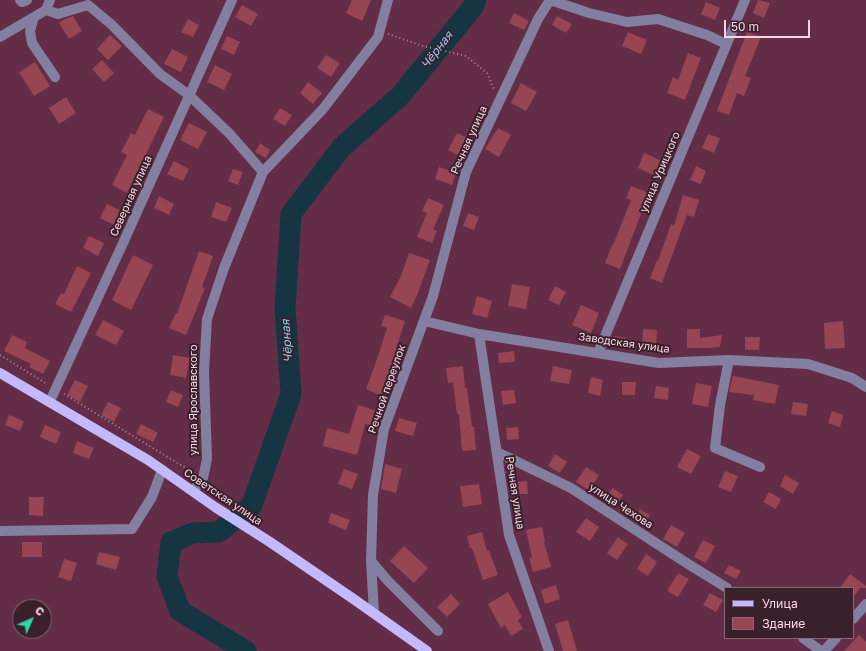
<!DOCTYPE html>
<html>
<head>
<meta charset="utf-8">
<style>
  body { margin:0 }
  #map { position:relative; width:866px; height:651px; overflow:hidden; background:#632d48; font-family:"Golos Text",sans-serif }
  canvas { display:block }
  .legend { position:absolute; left:724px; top:587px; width:130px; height:52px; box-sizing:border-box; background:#39202b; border:1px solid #856875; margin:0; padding:5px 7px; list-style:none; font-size:12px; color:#f8d5e4 }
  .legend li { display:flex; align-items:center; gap:8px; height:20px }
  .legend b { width:20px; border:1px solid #856875 }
  .north { position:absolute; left:12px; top:599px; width:40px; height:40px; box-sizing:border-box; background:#39202b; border:1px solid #856875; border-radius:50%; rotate:45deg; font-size:11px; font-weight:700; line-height:16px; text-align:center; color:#f8d5e4 }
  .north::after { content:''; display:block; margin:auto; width:14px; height:18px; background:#2dd5ab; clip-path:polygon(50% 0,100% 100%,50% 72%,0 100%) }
  .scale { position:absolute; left:724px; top:20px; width:86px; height:18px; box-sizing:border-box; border:2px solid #f8d5e4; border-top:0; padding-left:5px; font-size:12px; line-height:14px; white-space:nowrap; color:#f8d5e4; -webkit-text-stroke:3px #39202b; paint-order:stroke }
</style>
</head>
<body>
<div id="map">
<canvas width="866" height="651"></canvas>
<ul class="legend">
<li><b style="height:5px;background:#c3b9fd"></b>Улица</li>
<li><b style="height:11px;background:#974453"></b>Здание</li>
</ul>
<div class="north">С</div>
<div class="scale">50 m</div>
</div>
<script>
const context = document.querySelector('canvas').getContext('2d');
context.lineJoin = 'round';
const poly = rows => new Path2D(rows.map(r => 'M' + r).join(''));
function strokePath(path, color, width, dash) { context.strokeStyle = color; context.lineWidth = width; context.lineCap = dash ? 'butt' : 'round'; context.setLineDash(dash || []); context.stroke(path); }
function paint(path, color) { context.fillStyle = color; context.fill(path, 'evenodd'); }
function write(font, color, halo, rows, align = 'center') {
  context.font = font + ' "Golos Text",sans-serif'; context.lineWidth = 4; context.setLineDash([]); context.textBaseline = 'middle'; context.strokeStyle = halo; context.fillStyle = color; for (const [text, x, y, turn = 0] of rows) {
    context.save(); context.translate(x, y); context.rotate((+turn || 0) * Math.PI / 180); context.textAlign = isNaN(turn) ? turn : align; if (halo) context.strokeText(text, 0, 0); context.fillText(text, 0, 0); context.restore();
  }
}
strokePath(poly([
  [246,651,180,611,167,576,171,542,193,533,219,532,252,505,291,394,285,308,291,214,342,147,400,96,473,7,476,0]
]), '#163543', 21);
paint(poly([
  [352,0,371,0,362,21,346,13],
  [758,0,770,3,764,18,753,13],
  [706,2,720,8,715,20,701,14],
  [242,5,258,14,251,26,235,17],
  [514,13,529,21,524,30,509,23],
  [73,16,82,31,69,39,59,23,65,19],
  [557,16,572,24,566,33,552,25],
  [188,19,199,25,193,37,181,32],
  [628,32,647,40,641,54,622,46],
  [747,32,761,37,745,76,751,78,744,96,737,93,729,115,717,111],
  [110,35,122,46,108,60,97,49],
  [227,36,240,42,234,55,221,49],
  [172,49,188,57,181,72,164,64],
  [688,53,701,58,685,100,667,93,673,77,678,80],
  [326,55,340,63,331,77,317,68],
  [102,60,114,73,104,82,92,69],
  [35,62,50,86,34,96,19,72],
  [215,65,232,74,224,90,207,82],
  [308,82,322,93,313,104,300,93],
  [521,83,537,92,526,111,511,103],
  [66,97,76,113,59,124,49,108],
  [280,108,292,115,285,126,273,119],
  [148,109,164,117,127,193,112,185,127,155,121,152,131,133,135,135],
  [189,123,207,132,198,149,180,140],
  [498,128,511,135,499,157,485,149],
  [457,133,472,140,463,158,448,150],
  [708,134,720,138,714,153,702,148],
  [260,143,270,150,266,158,255,152],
  [644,153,662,161,656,176,638,168],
  [174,161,189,169,183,181,167,174],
  [696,166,706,171,701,184,690,180],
  [439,167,456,173,452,185,435,179],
  [233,169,243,172,238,185,228,181],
  [631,186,649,193,620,269,605,263,612,245,613,245,631,200,626,198],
  [683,195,699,200,694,217,687,215,662,283,650,278,657,260,658,261,671,224,674,226],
  [159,196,174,204,169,215,154,208],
  [428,198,444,205,433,229,437,231,432,243,417,237,427,213,422,211],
  [216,202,232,208,226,222,211,217],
  [107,204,121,211,114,225,100,218],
  [468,213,479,217,474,230,463,226],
  [89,236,104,243,98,256,83,248],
  [199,251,213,256,202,287,205,288,186,335,169,328,176,313,177,314],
  [409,253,430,260,418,293,411,308,390,297,401,276],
  [133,255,153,265,131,310,112,300],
  [77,266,91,273,71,312,55,304,61,293,64,294],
  [512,284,530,287,526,309,508,306],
  [555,286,566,292,559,305,548,300],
  [477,296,492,301,487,318,472,314],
  [581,305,599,313,591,333,572,325],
  [385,315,405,321,396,349,398,349,382,396,366,389,375,365,387,328,381,326],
  [103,320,124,331,116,345,95,335],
  [843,321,845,348,825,349,824,323],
  [643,329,657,330,656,351,642,350],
  [687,329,700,329,700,338,722,335,720,347,709,348,687,348],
  [12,335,27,342,25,348,50,361,43,374,29,367,31,364,4,351],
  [614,336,627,338,624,348,612,346],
  [745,337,760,337,759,350,745,350],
  [514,351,515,362,499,363,498,353],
  [173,355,190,358,186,378,170,375],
  [463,366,465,388,467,388,472,427,474,427,476,450,462,451,459,414,457,414,453,382,448,383,446,368],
  [553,366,572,370,569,384,550,381],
  [733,376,779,385,775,404,753,400,754,395,729,392],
  [591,377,603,380,600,396,588,393],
  [75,380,88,386,80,402,67,395],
  [622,382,636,382,635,395,622,395],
  [696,383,712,386,708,407,692,404],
  [656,386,669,388,668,400,654,398],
  [171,390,183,395,178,407,166,402],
  [514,390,516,403,503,405,501,391],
  [108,402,121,408,114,422,101,415],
  [793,402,808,404,806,416,791,414],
  [358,405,377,411,372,426,365,424,357,455,323,446,327,428,349,434],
  [832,411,843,415,840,427,828,423],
  [9,415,24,421,20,431,5,425],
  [399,418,417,423,413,436,395,431],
  [141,424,158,433,153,442,136,434],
  [45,425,61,432,56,444,40,437],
  [518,427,519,439,507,440,506,428],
  [77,441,94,448,89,459,73,453],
  [687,449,701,456,691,474,677,467],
  [555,454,567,462,560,473,548,466],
  [385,464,402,469,396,493,381,489],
  [586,467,599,475,589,490,576,482],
  [344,469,358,474,352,489,338,484],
  [725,471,738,476,731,492,718,487],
  [785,475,799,483,793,494,780,486],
  [527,481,528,494,514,494,514,482],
  [479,484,482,504,463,507,460,486],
  [613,488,623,495,614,508,604,500],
  [769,492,781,499,776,509,763,502],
  [29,497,44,497,43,516,29,515],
  [640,509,650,515,643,526,634,520],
  [331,513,350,520,346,530,328,523],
  [586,518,599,527,590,541,576,532],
  [671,525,685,533,677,547,663,539],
  [542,527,545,542,544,542,551,567,533,572,529,558,532,557,526,530],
  [482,532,487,551,489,550,498,575,483,580,472,548,470,548,467,536],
  [618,537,628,544,617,560,607,553],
  [703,540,715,546,706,563,694,557],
  [22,542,42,542,42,557,22,557],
  [404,546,428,568,414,583,390,561],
  [99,552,120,557,116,570,96,564],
  [646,554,657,562,648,576,637,569],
  [64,559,77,563,71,581,58,577],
  [729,565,741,571,736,579,724,573],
  [678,573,689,579,678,597,667,591],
  [850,574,866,586,866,588,860,588,853,598,853,588,840,588],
  [556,585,560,599,545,604,541,590],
  [508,592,522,617,518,620,523,629,511,636,505,625,501,628,488,604],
  [710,593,723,600,716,612,703,605],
  [451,594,460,604,447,617,437,607],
  [568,620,577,651,563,651,555,624],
  [859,635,866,642,866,651,844,651]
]), '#974453');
strokePath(poly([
  [388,34,423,46,466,56,487,73,494,89],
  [0,355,47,384],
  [64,394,194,473]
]), '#b1859a', 2, [1, 3]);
strokePath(poly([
  [20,0,22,2,27,0],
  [550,0,589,13,627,22,658,19,707,35,726,44],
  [46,10,58,14,88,5,111,24,160,74,189,95,229,133,263,172],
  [34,17,30,31,32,43,55,77],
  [0,37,46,10,50,0],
  [424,321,479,334,659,363,729,360,808,364,852,378,866,387],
  [479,334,509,535,549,651],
  [598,353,745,0],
  [729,360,720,405,715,448,760,467],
  [50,401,124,241,232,0],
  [497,452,571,488,685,562,727,588],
  [193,491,203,478,207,459,204,372,207,319,224,268,263,172,323,109,378,37,388,0],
  [0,531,132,529,152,497,162,470],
  [371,561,373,495,384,429,433,296,466,172,538,19,550,0],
  [374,613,371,561,388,581,438,631],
  [853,619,866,604],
  [803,638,821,651],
  [824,651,836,638]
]), '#837fa0', 10);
strokePath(poly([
  [0,373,148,460,215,507,270,542,355,600,427,651]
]), '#c3b9fd', 10);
write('11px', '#f8d5e4', '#39202b', [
  ["Речная улица",469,140,-66],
  ["улица Урицкого",660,172,-67],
  ["Северная улица",131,196,-66],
  ["Заводская улица",624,343,8],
  ["Речной переулок",387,389,-71],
  ["улица Ярославского",194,400,-90],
  ["Речная улица",515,493,81],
  ["Советская улица",223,497,34],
  ["улица Чехова",621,506,33]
]);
write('italic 12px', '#89cef1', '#39202b', [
  ["Чёрная",437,50,-52],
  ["Чёрная",287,341,-94]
]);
</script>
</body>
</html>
